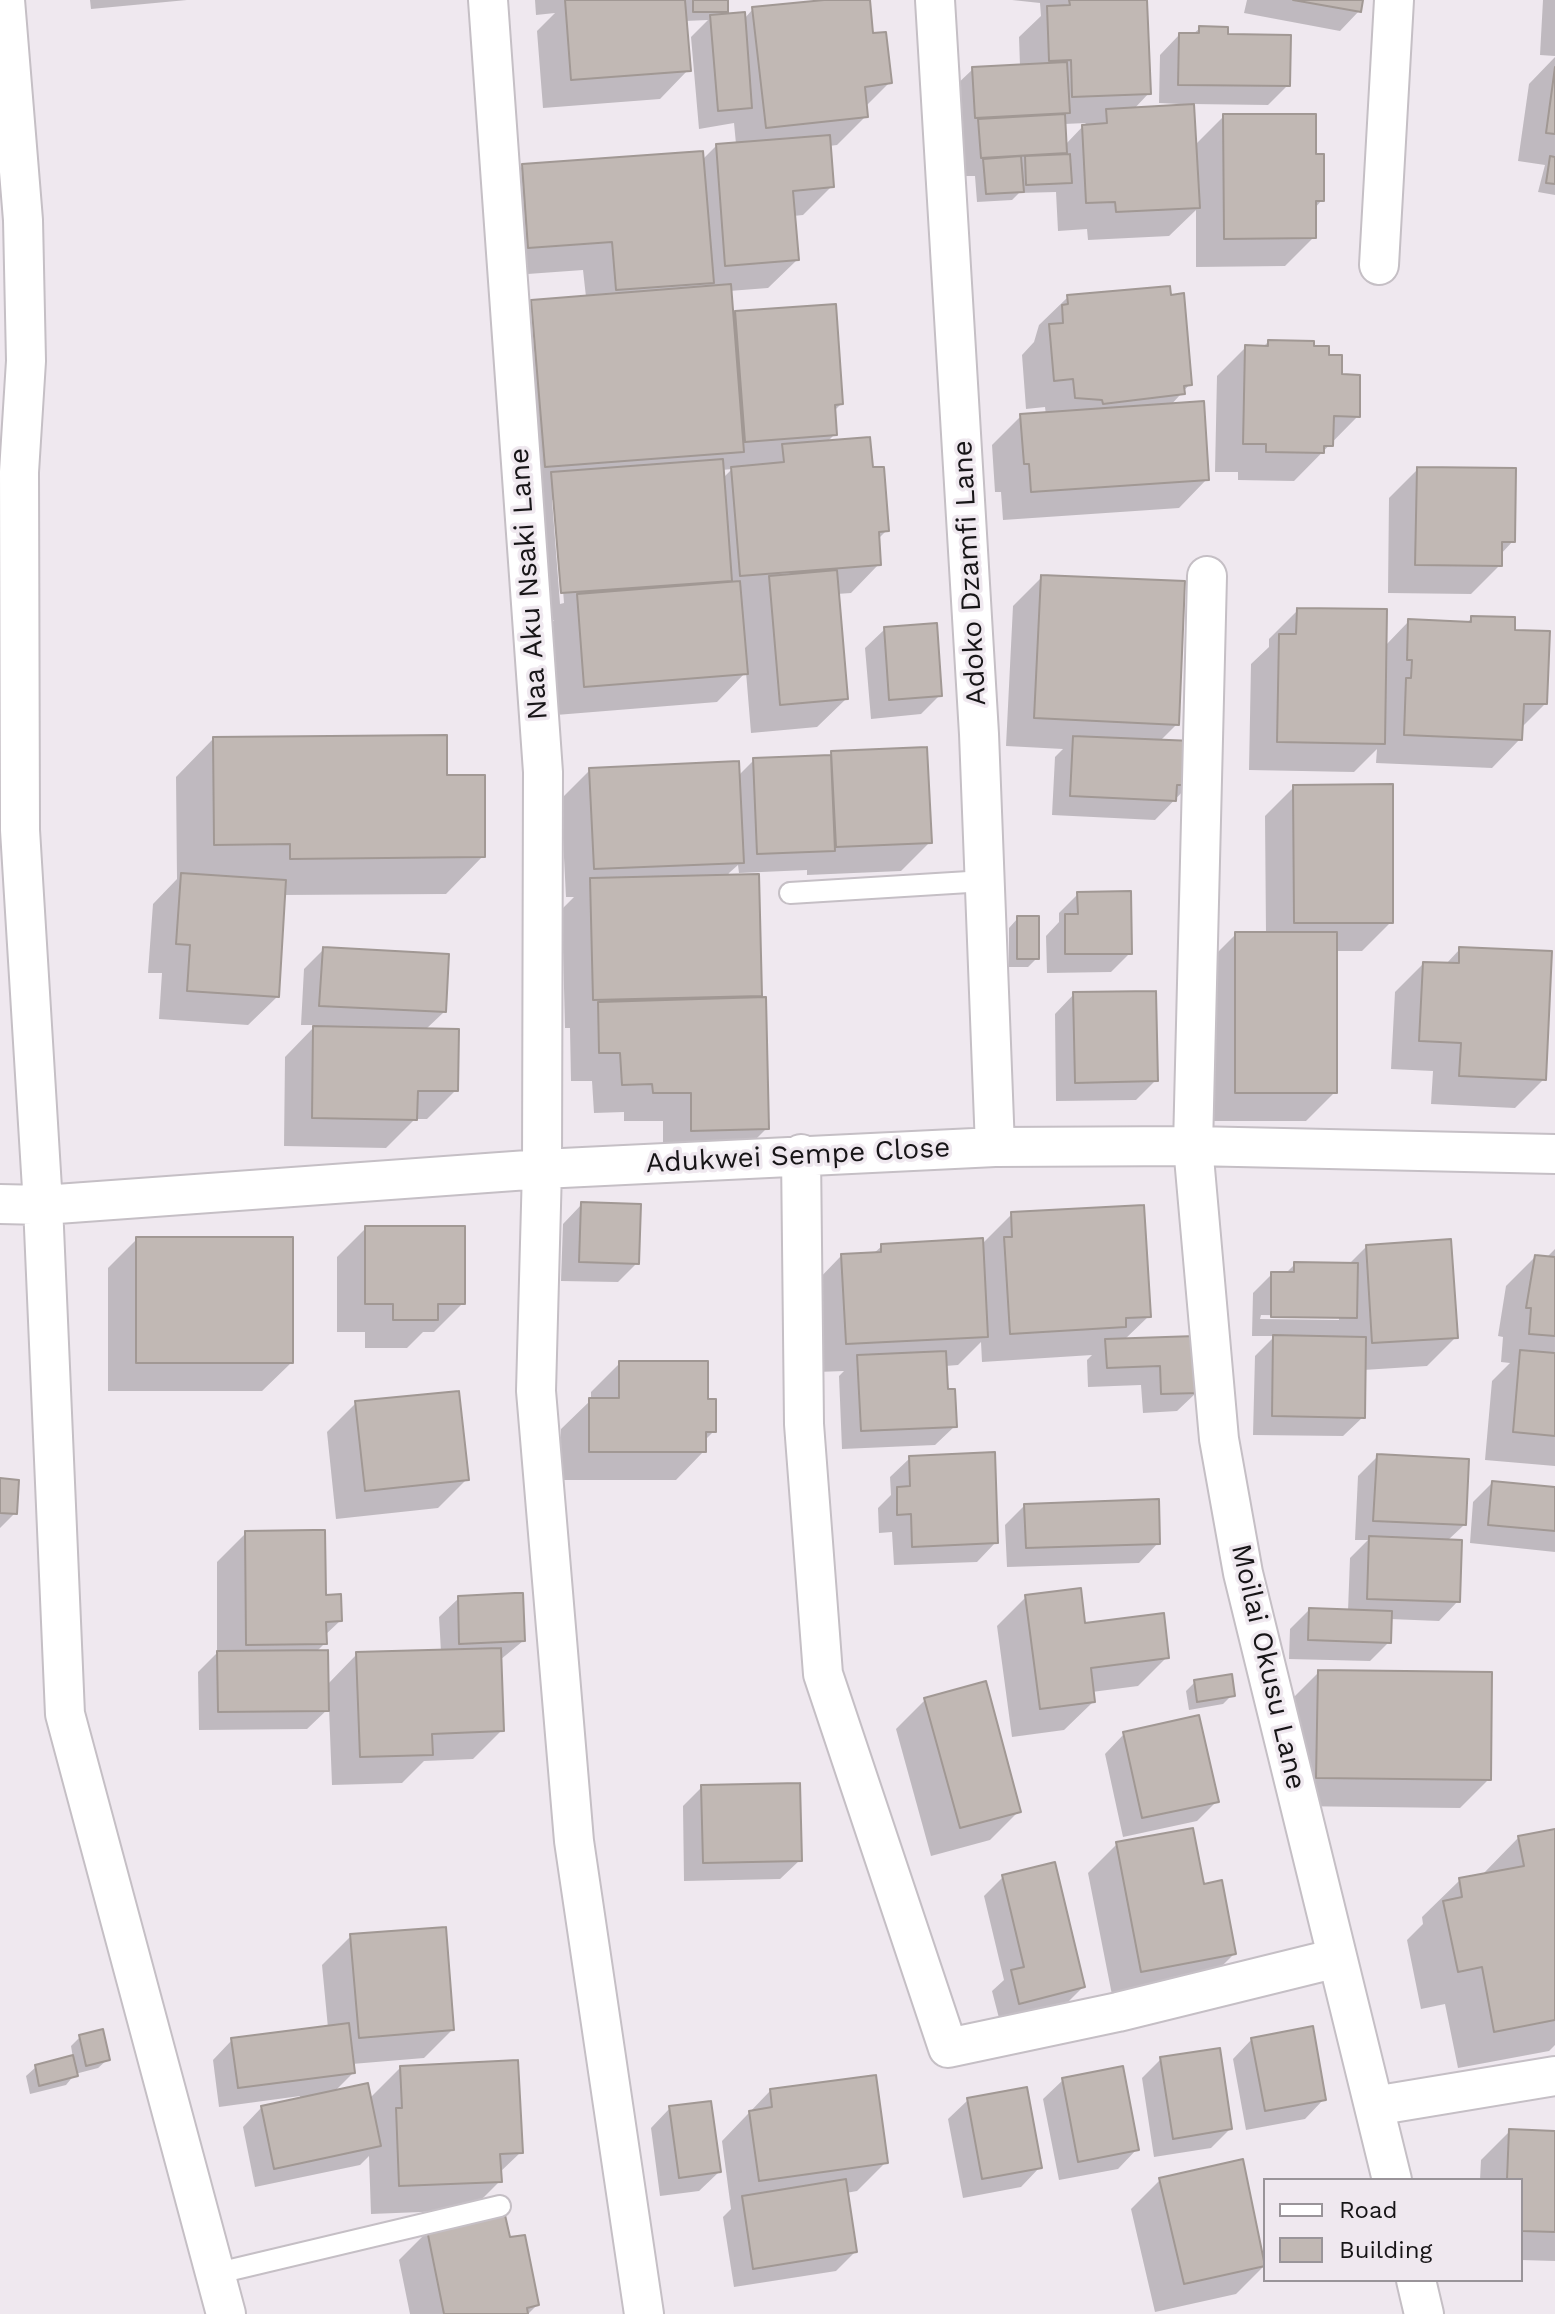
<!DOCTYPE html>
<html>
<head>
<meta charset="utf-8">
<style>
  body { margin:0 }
  #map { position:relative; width:1555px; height:2314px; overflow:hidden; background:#efe8ef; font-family:"Work Sans",sans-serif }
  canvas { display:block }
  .legend { position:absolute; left:1263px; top:2178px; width:260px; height:104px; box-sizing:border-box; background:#efe8ef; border:2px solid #999499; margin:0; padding:10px 14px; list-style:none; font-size:24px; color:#171517 }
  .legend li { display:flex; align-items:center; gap:16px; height:40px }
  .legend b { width:40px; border:2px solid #999499 }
</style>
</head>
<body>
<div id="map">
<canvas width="1555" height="2314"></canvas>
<ul class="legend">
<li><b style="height:10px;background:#fff"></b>Road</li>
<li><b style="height:22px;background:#c1b8b4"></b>Building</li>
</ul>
</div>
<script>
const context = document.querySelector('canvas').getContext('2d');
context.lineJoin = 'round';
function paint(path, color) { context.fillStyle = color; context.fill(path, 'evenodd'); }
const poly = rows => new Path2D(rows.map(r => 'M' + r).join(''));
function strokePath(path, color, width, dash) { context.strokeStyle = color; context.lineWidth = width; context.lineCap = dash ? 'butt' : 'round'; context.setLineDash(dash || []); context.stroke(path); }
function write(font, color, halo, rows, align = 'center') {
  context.font = font + ' "Work Sans",sans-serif'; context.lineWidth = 7; context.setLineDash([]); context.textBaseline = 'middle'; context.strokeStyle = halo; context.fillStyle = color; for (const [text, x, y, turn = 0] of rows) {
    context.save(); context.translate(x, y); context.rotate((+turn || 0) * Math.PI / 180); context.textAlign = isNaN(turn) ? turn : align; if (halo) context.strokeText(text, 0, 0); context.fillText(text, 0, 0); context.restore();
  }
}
paint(poly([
  [90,0,187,0,91,9],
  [535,0,726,0,726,11,720,16,744,19,753,9,868,0,871,35,889,83,865,107,866,116,837,145,829,146,832,186,803,215,793,216,797,260,768,288,729,291,731,318,736,313,841,404,833,412,835,434,827,442,871,469,887,530,877,540,879,564,851,593,837,594,846,699,817,727,751,733,746,672,717,702,556,715,549,625,554,620,533,621,495,339,532,302,586,297,583,270,500,276,494,195,523,166,702,160,717,145,736,144,734,123,699,129,691,37,708,20,685,21,688,70,660,99,543,108,537,31,555,13,536,15],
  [732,469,722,479,722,470],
  [552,500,556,500,564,603,560,604],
  [1012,0,1145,0,1149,93,1133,110,1179,107,1179,104,1159,103,1160,55,1179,35,1192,35,1200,28,1226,36,1288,85,1268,105,1192,104,1194,146,1224,116,1314,156,1322,200,1314,209,1314,237,1285,266,1196,267,1196,210,1169,236,1088,240,1087,229,1058,231,1056,192,1019,193,1012,200,977,202,975,176,962,176,953,88,973,69,1020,66,1019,37,1041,16,1040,3],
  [1086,123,1065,145,1064,124],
  [1247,0,1361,0,1359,11,1340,31,1244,13],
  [1543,0,1555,0,1555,56,1540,55],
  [1555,57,1555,195,1538,192,1545,165,1518,161,1529,84],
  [1068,297,1169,297,1190,384,1170,406,1207,479,1179,508,1003,520,1001,492,995,492,992,445,1021,416,1046,415,1045,407,1026,409,1022,355,1034,342,1039,325],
  [1268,342,1312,348,1327,357,1358,416,1294,481,1238,480,1238,472,1215,472,1217,376,1246,347,1263,347],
  [1418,469,1513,541,1500,555,1500,565,1471,594,1388,593,1389,498],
  [1042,577,1177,724,1159,742,1189,785,1155,820,1052,815,1055,757,1063,749,1006,746,1013,606],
  [1298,610,1385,646,1409,621,1465,624,1472,618,1512,632,1545,704,1521,728,1520,739,1492,768,1376,763,1377,749,1354,772,1249,770,1251,664,1269,647,1269,639],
  [885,629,940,695,921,714,871,719,865,648],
  [213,739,445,777,483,856,446,894,283,895,277,997,248,1025,159,1019,162,973,148,973,153,904,177,879,176,777],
  [832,753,930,842,901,871,807,875,807,870,739,873,738,865,729,873,727,877,758,876,767,1128,738,1157,663,1159,663,1121,624,1121,624,1112,594,1113,592,1081,571,1081,570,1028,565,1028,562,909,574,897,566,897,561,799,590,770,737,777,754,760,828,757],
  [1294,787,1391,922,1362,951,1335,951,1335,1092,1306,1121,1207,1121,1207,963,1236,934,1266,934,1265,816],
  [1078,894,1130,953,1111,972,1047,973,1046,936,1059,922,1059,913],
  [1018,918,1037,958,1028,967,1009,967,1009,928],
  [324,949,444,1012,425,1030,456,1090,427,1119,415,1119,386,1148,284,1146,285,1057,316,1025,301,1025,304,969],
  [1460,949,1544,1079,1515,1108,1431,1104,1433,1071,1391,1069,1395,992,1423,964,1445,965],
  [1074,994,1156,1080,1136,1100,1056,1101,1055,1014],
  [582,1204,637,1263,618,1282,561,1281,563,1224],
  [1012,1214,1149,1316,1124,1340,1197,1392,1177,1411,1143,1413,1141,1385,1088,1387,1087,1360,1092,1355,982,1362,981,1342,958,1365,945,1366,946,1391,955,1426,935,1445,842,1449,839,1376,844,1371,817,1372,813,1285,841,1256,873,1254,882,1246,982,1244],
  [366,1228,463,1303,434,1332,423,1332,407,1348,365,1348,365,1332,337,1332,337,1257],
  [137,1239,291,1363,262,1391,108,1391,108,1268],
  [1367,1246,1456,1337,1427,1366,1363,1370,1363,1417,1343,1436,1253,1435,1255,1356,1275,1336,1252,1336,1253,1293,1272,1274,1285,1274,1295,1264,1348,1265],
  [1261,1315,1339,1316,1339,1320,1260,1319],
  [1555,1249,1555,1466,1485,1460,1492,1381,1510,1363,1501,1362,1503,1337,1498,1336,1506,1286,1535,1257,1546,1258],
  [620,1363,706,1401,714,1431,704,1441,704,1451,676,1480,561,1480,561,1429,591,1400,591,1392],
  [356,1403,467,1479,438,1508,336,1519,327,1432],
  [1378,1456,1464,1525,1447,1541,1458,1601,1439,1621,1390,1619,1389,1642,1370,1661,1289,1659,1290,1629,1309,1610,1348,1611,1350,1558,1368,1540,1355,1540,1358,1476],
  [910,1458,996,1542,977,1562,894,1565,892,1532,879,1533,878,1508,891,1495,890,1477],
  [0,1480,15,1513,0,1528],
  [1492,1483,1555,1489,1555,1552,1470,1543,1473,1502],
  [1024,1506,1158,1543,1139,1563,1007,1567,1005,1525],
  [246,1533,324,1597,340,1621,324,1636,325,1643,316,1652,327,1685,357,1654,441,1652,439,1617,459,1598,523,1641,500,1660,502,1730,473,1759,424,1761,402,1783,332,1785,329,1708,307,1729,199,1730,198,1672,217,1653,217,1562],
  [1026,1597,1084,1625,1167,1657,1138,1686,1092,1692,1093,1702,1064,1730,1012,1737,997,1626],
  [1319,1672,1489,1779,1460,1808,1288,1806,1290,1701],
  [1195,1682,1232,1695,1223,1704,1189,1710,1186,1691],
  [925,1700,1019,1811,990,1840,931,1856,896,1729],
  [1124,1734,1217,1801,1197,1821,1123,1837,1105,1754],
  [702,1787,800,1860,780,1879,684,1881,683,1806],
  [1555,1831,1555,2045,1549,2051,1458,2068,1445,2004,1421,2009,1407,1940,1423,1924,1422,1917,1460,1880,1481,1876,1519,1837],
  [1117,1844,1202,1886,1234,1954,1205,1983,1113,2000,1088,1873],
  [1003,1877,1083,1987,1064,2006,1000,2022,992,1991,1004,1980,984,1896],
  [351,1936,452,2030,424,2058,352,2064,353,2073,333,2093,369,2099,401,2067,521,2152,499,2173,500,2181,471,2210,371,2214,369,2156,360,2165,255,2187,243,2127,262,2107,300,2100,300,2096,219,2107,213,2060,232,2040,328,2028,322,1965],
  [80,2037,108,2059,98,2068,75,2074,66,2085,30,2094,26,2076,36,2067,73,2058,71,2046],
  [1252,2039,1324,2099,1305,2119,1246,2130,1233,2059],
  [1161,2059,1230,2129,1211,2148,1154,2157,1142,2078],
  [1063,2080,1137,2149,1118,2169,1059,2180,1043,2099],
  [770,2091,886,2162,857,2191,846,2193,855,2252,836,2271,734,2287,723,2217,731,2209,722,2141],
  [968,2100,1040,2167,1021,2187,963,2198,948,2119],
  [670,2108,719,2172,699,2191,660,2196,651,2128],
  [1510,2131,1555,2133,1555,2261,1521,2260,1521,2180,1480,2180,1481,2160],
  [1160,2180,1265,2265,1236,2294,1155,2312,1131,2209],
  [428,2231,508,2240,537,2305,528,2314,410,2314,399,2260]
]), '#0003');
const building = poly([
  [565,0,685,0,691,71,571,80,565,0],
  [693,0,728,0,728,12,693,12,693,0],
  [824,0,870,0,873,33,886,32,892,83,865,87,868,117,766,128,752,7,824,0],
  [1069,0,1147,0,1151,94,1072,97,1071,60,1049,61,1047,6,1070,5,1069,0],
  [1293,0,1363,0,1361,12,1293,0],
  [745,12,752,108,718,111,710,15,745,12],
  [1199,26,1228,27,1228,34,1291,35,1290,86,1178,85,1179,33,1199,33,1199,26],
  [1067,62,1070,113,975,118,972,67,1067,62],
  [1555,67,1555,134,1546,133,1555,67],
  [1194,104,1200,208,1116,212,1115,202,1086,203,1082,125,1107,123,1106,109,1194,104],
  [1065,114,1067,153,981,158,978,119,1065,114],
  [1223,114,1316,114,1316,154,1324,154,1324,201,1316,201,1316,238,1224,239,1223,114],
  [830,135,834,187,793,191,799,260,725,266,716,144,830,135],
  [703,151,714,283,616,290,612,242,528,248,522,164,703,151],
  [1070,154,1072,183,1026,185,1025,156,1070,154],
  [1021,156,1024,192,986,194,983,159,1021,156],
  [1550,156,1555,157,1555,184,1546,183,1550,156],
  [731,284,744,452,545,467,531,300,731,284],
  [1170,286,1171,295,1184,293,1192,385,1184,386,1185,394,1103,404,1102,400,1075,398,1073,379,1054,381,1049,324,1063,323,1062,305,1068,304,1067,295,1170,286],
  [836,304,843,404,835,405,837,435,745,442,735,311,836,304],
  [1268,340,1314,341,1314,346,1329,346,1329,355,1342,355,1342,374,1360,375,1360,417,1334,416,1333,446,1324,446,1324,453,1266,452,1266,444,1243,444,1245,345,1268,346,1268,340],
  [1204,401,1209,480,1031,492,1029,464,1024,464,1020,414,1204,401],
  [870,437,873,467,884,467,889,531,879,532,881,565,740,576,731,467,784,462,782,444,870,437],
  [723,459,732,581,561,593,551,472,723,459],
  [1417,467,1516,468,1515,542,1502,542,1502,566,1415,565,1417,467],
  [837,570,848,699,780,705,769,576,837,570],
  [1041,575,1185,581,1179,725,1034,718,1041,575],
  [740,581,748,674,584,687,577,594,740,581],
  [1297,608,1387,609,1385,744,1277,742,1279,634,1296,634,1297,608],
  [1471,616,1515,617,1515,630,1550,631,1547,704,1524,704,1522,740,1404,735,1406,678,1411,678,1412,660,1407,660,1408,619,1471,622,1471,616],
  [937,623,942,696,889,700,884,627,937,623],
  [447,735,447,775,485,775,485,857,290,859,290,844,214,845,213,737,447,735],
  [1073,736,1193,741,1191,785,1177,785,1176,801,1070,796,1073,736],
  [927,747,932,843,836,847,831,751,927,747],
  [831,755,835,851,757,854,753,758,831,755],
  [739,761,744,863,594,869,589,768,739,761],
  [1393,784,1393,923,1294,923,1293,785,1393,784],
  [181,873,286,880,279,997,187,991,190,945,176,944,181,873],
  [759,874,762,996,593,1000,590,878,759,874],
  [1131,891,1132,954,1065,954,1065,914,1078,914,1077,892,1131,891],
  [1017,916,1039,916,1039,959,1017,959,1017,916],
  [1235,932,1337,932,1337,1093,1235,1093,1235,932],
  [323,947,449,954,446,1012,319,1006,323,947],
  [1459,947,1552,951,1546,1080,1459,1076,1461,1043,1419,1041,1423,962,1459,963,1459,947],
  [1156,991,1158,1081,1075,1083,1073,992,1156,991],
  [766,997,769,1129,691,1131,691,1093,653,1093,652,1084,622,1085,620,1053,599,1053,598,1002,766,997],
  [313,1026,459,1029,458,1091,418,1091,417,1120,312,1118,313,1026],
  [581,1202,641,1204,639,1264,579,1262,581,1202],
  [1144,1205,1151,1317,1126,1318,1126,1327,1010,1334,1004,1237,1012,1237,1011,1212,1144,1205],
  [365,1226,465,1226,465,1304,438,1304,438,1320,393,1320,393,1304,365,1304,365,1226],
  [136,1237,293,1237,293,1363,136,1363,136,1237],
  [983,1238,988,1337,846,1344,841,1254,881,1252,881,1244,983,1238],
  [1451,1239,1458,1338,1372,1343,1366,1245,1451,1239],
  [1535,1255,1555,1257,1555,1336,1529,1334,1531,1308,1526,1308,1535,1255],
  [1294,1262,1358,1263,1357,1318,1271,1317,1271,1272,1294,1272,1294,1262],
  [1273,1335,1366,1337,1365,1418,1272,1416,1273,1335],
  [1196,1336,1199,1393,1161,1394,1160,1366,1107,1368,1105,1339,1196,1336],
  [1520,1350,1555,1353,1555,1436,1513,1432,1520,1350],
  [946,1351,948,1389,955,1389,957,1427,861,1431,857,1355,946,1351],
  [619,1361,708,1361,708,1399,716,1399,716,1432,706,1432,706,1452,589,1452,589,1398,619,1398,619,1361],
  [459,1391,469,1480,365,1491,355,1401,459,1391],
  [995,1452,998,1543,912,1547,911,1514,897,1515,897,1487,910,1486,909,1456,995,1452],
  [1377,1454,1469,1459,1466,1525,1373,1521,1377,1454],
  [0,1478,19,1480,17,1514,0,1513,0,1478],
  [1492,1481,1555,1487,1555,1531,1488,1525,1492,1481],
  [1159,1499,1160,1544,1026,1548,1024,1504,1159,1499],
  [314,1530,325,1530,326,1595,341,1594,342,1621,326,1622,327,1644,246,1645,245,1531,314,1530],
  [1369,1536,1462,1540,1460,1602,1367,1599,1369,1536],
  [1081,1588,1085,1623,1164,1613,1169,1658,1091,1668,1095,1702,1040,1709,1025,1595,1081,1588],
  [515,1593,523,1593,525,1641,459,1644,458,1596,515,1593],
  [1309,1608,1392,1611,1391,1643,1308,1640,1309,1608],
  [501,1648,504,1731,432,1734,433,1755,360,1757,356,1652,501,1648],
  [328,1650,329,1711,218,1712,217,1651,328,1650],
  [1318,1670,1492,1672,1491,1780,1316,1778,1318,1670],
  [1232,1674,1235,1696,1197,1702,1194,1680,1232,1674],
  [986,1681,1021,1812,960,1828,924,1698,986,1681],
  [1199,1715,1219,1802,1142,1818,1123,1732,1199,1715],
  [800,1783,802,1861,703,1863,701,1785,800,1783],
  [1193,1828,1204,1884,1222,1880,1236,1954,1141,1972,1116,1842,1193,1828],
  [1555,1829,1555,2020,1494,2032,1482,1967,1458,1972,1443,1901,1462,1897,1459,1878,1524,1866,1518,1836,1555,1829],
  [1055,1862,1085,1987,1019,2004,1011,1970,1024,1967,1002,1875,1055,1862],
  [446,1927,454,2030,359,2038,350,1934,446,1927],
  [349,2023,355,2073,238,2088,231,2038,349,2023],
  [1313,2026,1326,2100,1265,2111,1251,2038,1313,2026],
  [103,2029,110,2060,86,2066,79,2035,103,2029],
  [1220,2048,1232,2129,1173,2139,1160,2057,1220,2048],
  [73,2055,78,2076,39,2086,35,2065,73,2055],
  [518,2060,523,2153,500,2154,502,2182,399,2186,396,2108,402,2108,400,2066,518,2060],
  [1123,2066,1139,2150,1078,2162,1062,2078,1123,2066],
  [876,2075,888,2163,759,2181,749,2111,772,2107,770,2089,876,2075],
  [368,2083,381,2146,274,2169,261,2106,368,2083],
  [1027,2087,1042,2168,982,2179,967,2098,1027,2087],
  [711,2101,721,2172,679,2178,669,2106,711,2101],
  [1509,2129,1555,2131,1555,2232,1521,2231,1521,2180,1507,2179,1509,2129],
  [1243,2159,1265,2266,1184,2284,1159,2178,1243,2159],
  [846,2179,857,2252,753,2269,742,2196,846,2179],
  [505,2215,510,2237,525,2235,539,2305,527,2308,528,2314,444,2314,427,2230,505,2215]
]);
paint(building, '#c1b8b4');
strokePath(building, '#a19894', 2);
const lane = poly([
  [790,893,985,881],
  [214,2274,500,2206]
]);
const street = poly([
  [5,0,23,220,26,361,19,472,20,830,43,1205,65,1714,226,2314],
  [488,0,543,772,542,1169,536,1391,574,1841,644,2314],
  [935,0,979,734,995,1147],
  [1379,265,1394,0],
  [1207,576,1193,1146,1219,1439,1243,1573,1392,2180],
  [801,1154,804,1424,823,1674,948,2048,1118,2012,1337,1958],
  [0,1204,43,1205,542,1169,995,1147,1193,1146,1555,1154],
  [1374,2106,1555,2076],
  [1416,2280,1424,2314]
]);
strokePath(lane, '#c5bfc5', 24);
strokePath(street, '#c5bfc5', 42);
strokePath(lane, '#fff', 20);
strokePath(street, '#fff', 38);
write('28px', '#171517', '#efe8ef', [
  ["Adoko Dzamfi Lane",970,573,-93],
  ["Naa Aku Nsaki Lane",529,584,-94],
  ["Adukwei Sempe Close",798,1156,-3],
  ["Moilai Okusu Lane",1268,1667,77]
]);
</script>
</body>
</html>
